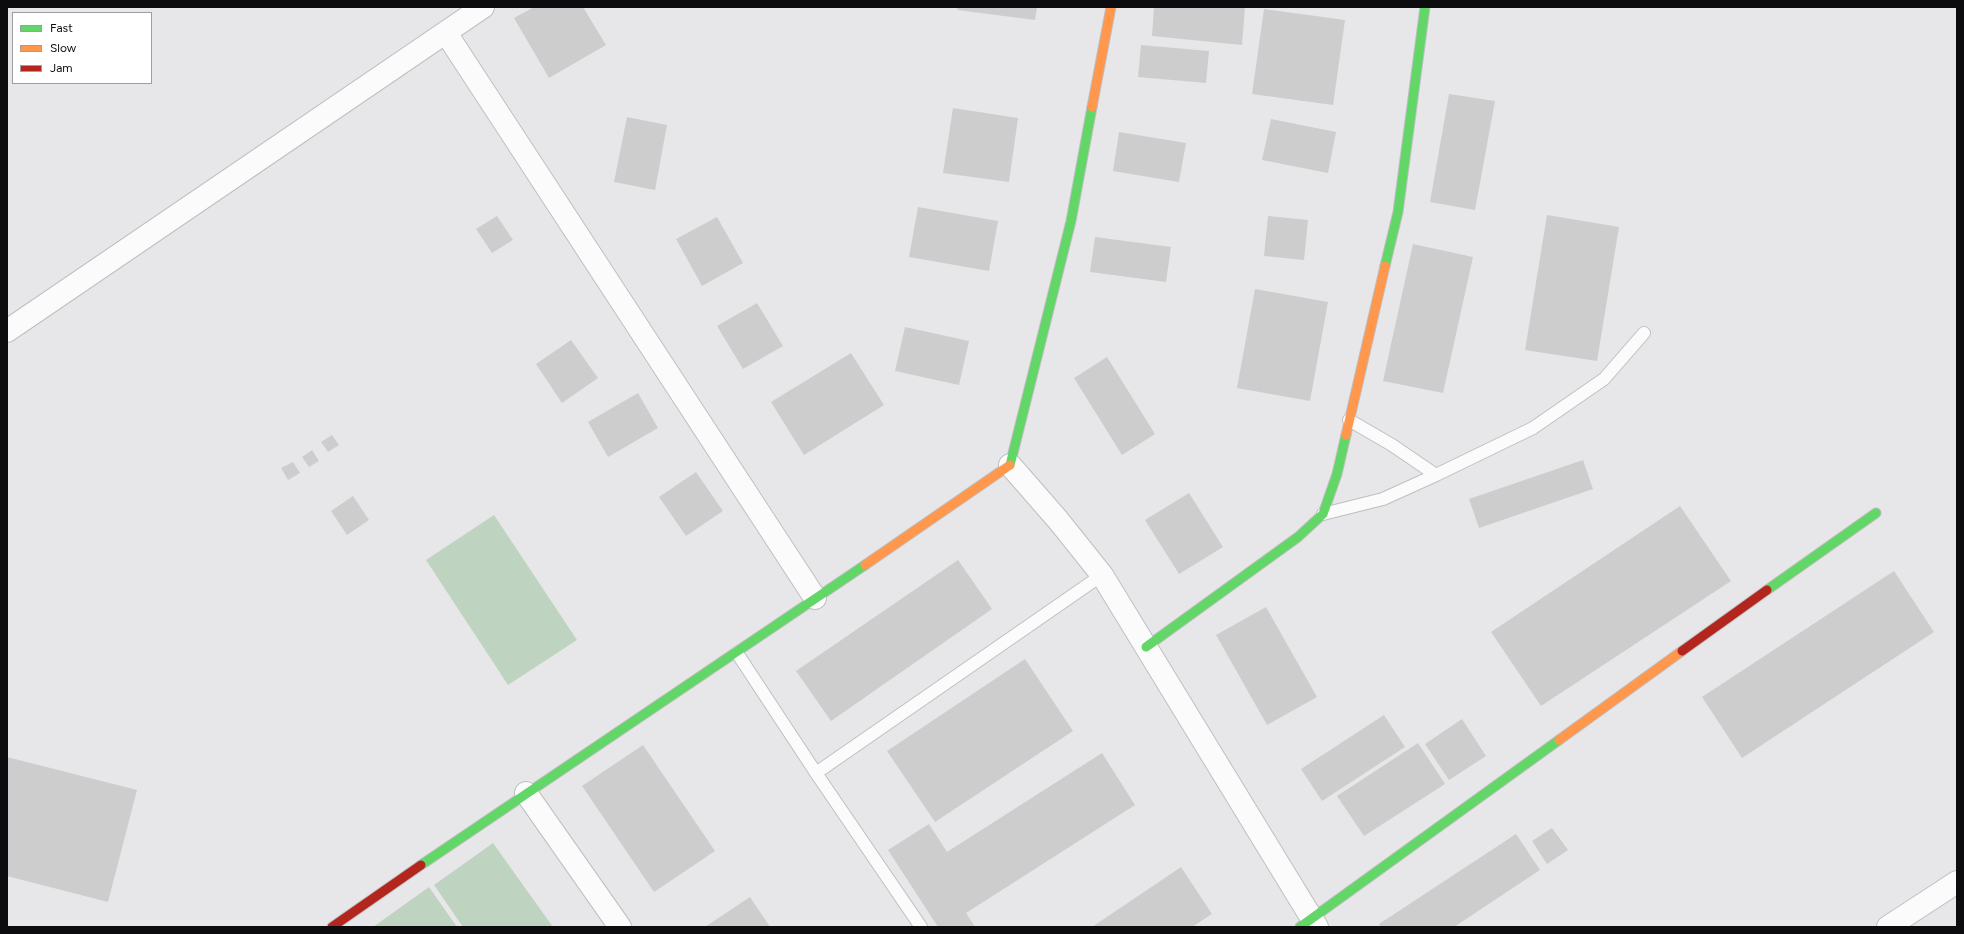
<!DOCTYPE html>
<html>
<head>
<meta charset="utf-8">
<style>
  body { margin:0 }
  #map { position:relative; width:1964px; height:934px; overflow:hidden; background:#e7e7ea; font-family:Figtree,sans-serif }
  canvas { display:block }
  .frame { position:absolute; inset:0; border:8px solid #0c0c0e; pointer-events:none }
  .legend { position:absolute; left:12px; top:12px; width:140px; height:72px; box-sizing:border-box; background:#fff; border:1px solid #9e9e9f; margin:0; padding:5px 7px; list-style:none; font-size:12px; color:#0c0c0e }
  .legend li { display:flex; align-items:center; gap:8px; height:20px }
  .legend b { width:20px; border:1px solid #9e9e9f }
</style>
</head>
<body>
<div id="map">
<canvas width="1964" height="934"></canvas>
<div class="frame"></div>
<ul class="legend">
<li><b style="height:5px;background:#63d668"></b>Fast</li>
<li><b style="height:5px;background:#ff974d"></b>Slow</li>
<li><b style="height:5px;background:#b3261e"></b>Jam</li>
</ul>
</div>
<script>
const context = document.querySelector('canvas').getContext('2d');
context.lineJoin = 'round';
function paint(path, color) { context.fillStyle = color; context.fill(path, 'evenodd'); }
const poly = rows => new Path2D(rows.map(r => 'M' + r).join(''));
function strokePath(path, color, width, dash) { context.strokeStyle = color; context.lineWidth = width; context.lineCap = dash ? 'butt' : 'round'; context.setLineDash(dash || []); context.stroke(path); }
paint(poly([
  [494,515,577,640,508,685,426,560],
  [493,843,553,927,463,927,434,885],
  [429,887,457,927,373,927]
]), '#bfd3c1');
paint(poly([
  [534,7,583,7,606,45,549,78,514,18],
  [958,7,1037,7,1035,20,957,10],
  [1154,7,1245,7,1242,45,1152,36],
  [1264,9,1345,20,1333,105,1252,94],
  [1141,45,1209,51,1206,83,1138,77],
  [1449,94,1495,101,1475,210,1430,202],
  [953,108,1018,118,1009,182,943,173],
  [627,117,667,125,655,190,614,182],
  [1271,119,1336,132,1328,173,1262,160],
  [1119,132,1186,143,1179,182,1113,171],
  [918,207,998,221,989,271,909,257],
  [1547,215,1619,227,1597,361,1525,350],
  [497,216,513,240,492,253,476,229],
  [1268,216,1308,220,1304,260,1264,256],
  [717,217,743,263,702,286,676,239],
  [1095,237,1171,247,1166,282,1090,272],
  [1413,244,1473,257,1443,393,1383,381],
  [1255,289,1328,302,1310,401,1237,388],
  [757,303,783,346,743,369,717,326],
  [905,327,969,341,959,385,895,371],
  [571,340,598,378,562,403,536,364],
  [851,353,884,405,804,455,771,402],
  [1107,357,1155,434,1122,455,1074,378],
  [638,393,658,428,608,457,588,422],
  [332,435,339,445,328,452,321,442],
  [312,450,319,461,309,467,302,457],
  [1583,460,1593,489,1479,528,1469,499],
  [293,462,300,473,288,480,281,468],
  [696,472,723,511,686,536,659,497],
  [1189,493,1223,547,1179,574,1145,520],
  [353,496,369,520,347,535,331,511],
  [1680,506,1731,581,1541,706,1491,632],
  [958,560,992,609,831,721,796,671],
  [1894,571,1934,632,1742,758,1702,697],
  [1266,607,1317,697,1267,725,1216,635],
  [1025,659,1073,731,935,822,887,751],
  [1384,715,1405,747,1322,801,1301,769],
  [1462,719,1486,756,1449,780,1425,744],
  [1418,743,1445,784,1364,836,1337,796],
  [643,745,715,851,654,892,582,786],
  [1102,753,1135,805,966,913,975,927,938,927,888,850,929,824,947,852],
  [7,757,137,790,108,902,7,876],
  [1552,828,1568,850,1547,864,1532,841],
  [1516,834,1540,870,1454,927,1381,927,1379,924],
  [1181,867,1212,914,1192,927,1092,927],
  [750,897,770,927,705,927]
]), '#cdcdce');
const lane = poly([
  [1349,420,1392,445,1436,475],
  [1323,514,1383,499,1436,475,1533,428,1604,379,1644,333],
  [737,653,816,773,921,927],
  [816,773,1102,575]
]);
const street = poly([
  [446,33,815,598],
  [7,331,483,7],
  [1010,465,1058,520,1102,575,1317,927],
  [526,793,620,927],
  [1888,927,1957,882]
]);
const fast = poly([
  [1385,266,1398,212,1425,7],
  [1010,465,1071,221,1092,107],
  [1767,590,1876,513],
  [1146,647,1298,537,1323,514,1337,474,1346,435],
  [421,865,865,565],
  [1300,927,1559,740]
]);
const slow = poly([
  [1092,107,1111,7],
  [1346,435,1385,266],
  [865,565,1010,465],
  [1559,740,1682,651]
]);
const jam = poly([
  [1682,651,1767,590],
  [332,927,421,865]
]);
strokePath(lane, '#bfbfc1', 14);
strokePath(street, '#bfbfc1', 24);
strokePath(fast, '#bfbfc1', 11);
strokePath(slow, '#bfbfc1', 11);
strokePath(jam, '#bfbfc1', 11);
strokePath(lane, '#fbfbfc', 12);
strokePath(street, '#fbfbfc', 22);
strokePath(fast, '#63d668', 9);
strokePath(slow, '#ff974d', 9);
strokePath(jam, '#b3261e', 9);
</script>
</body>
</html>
